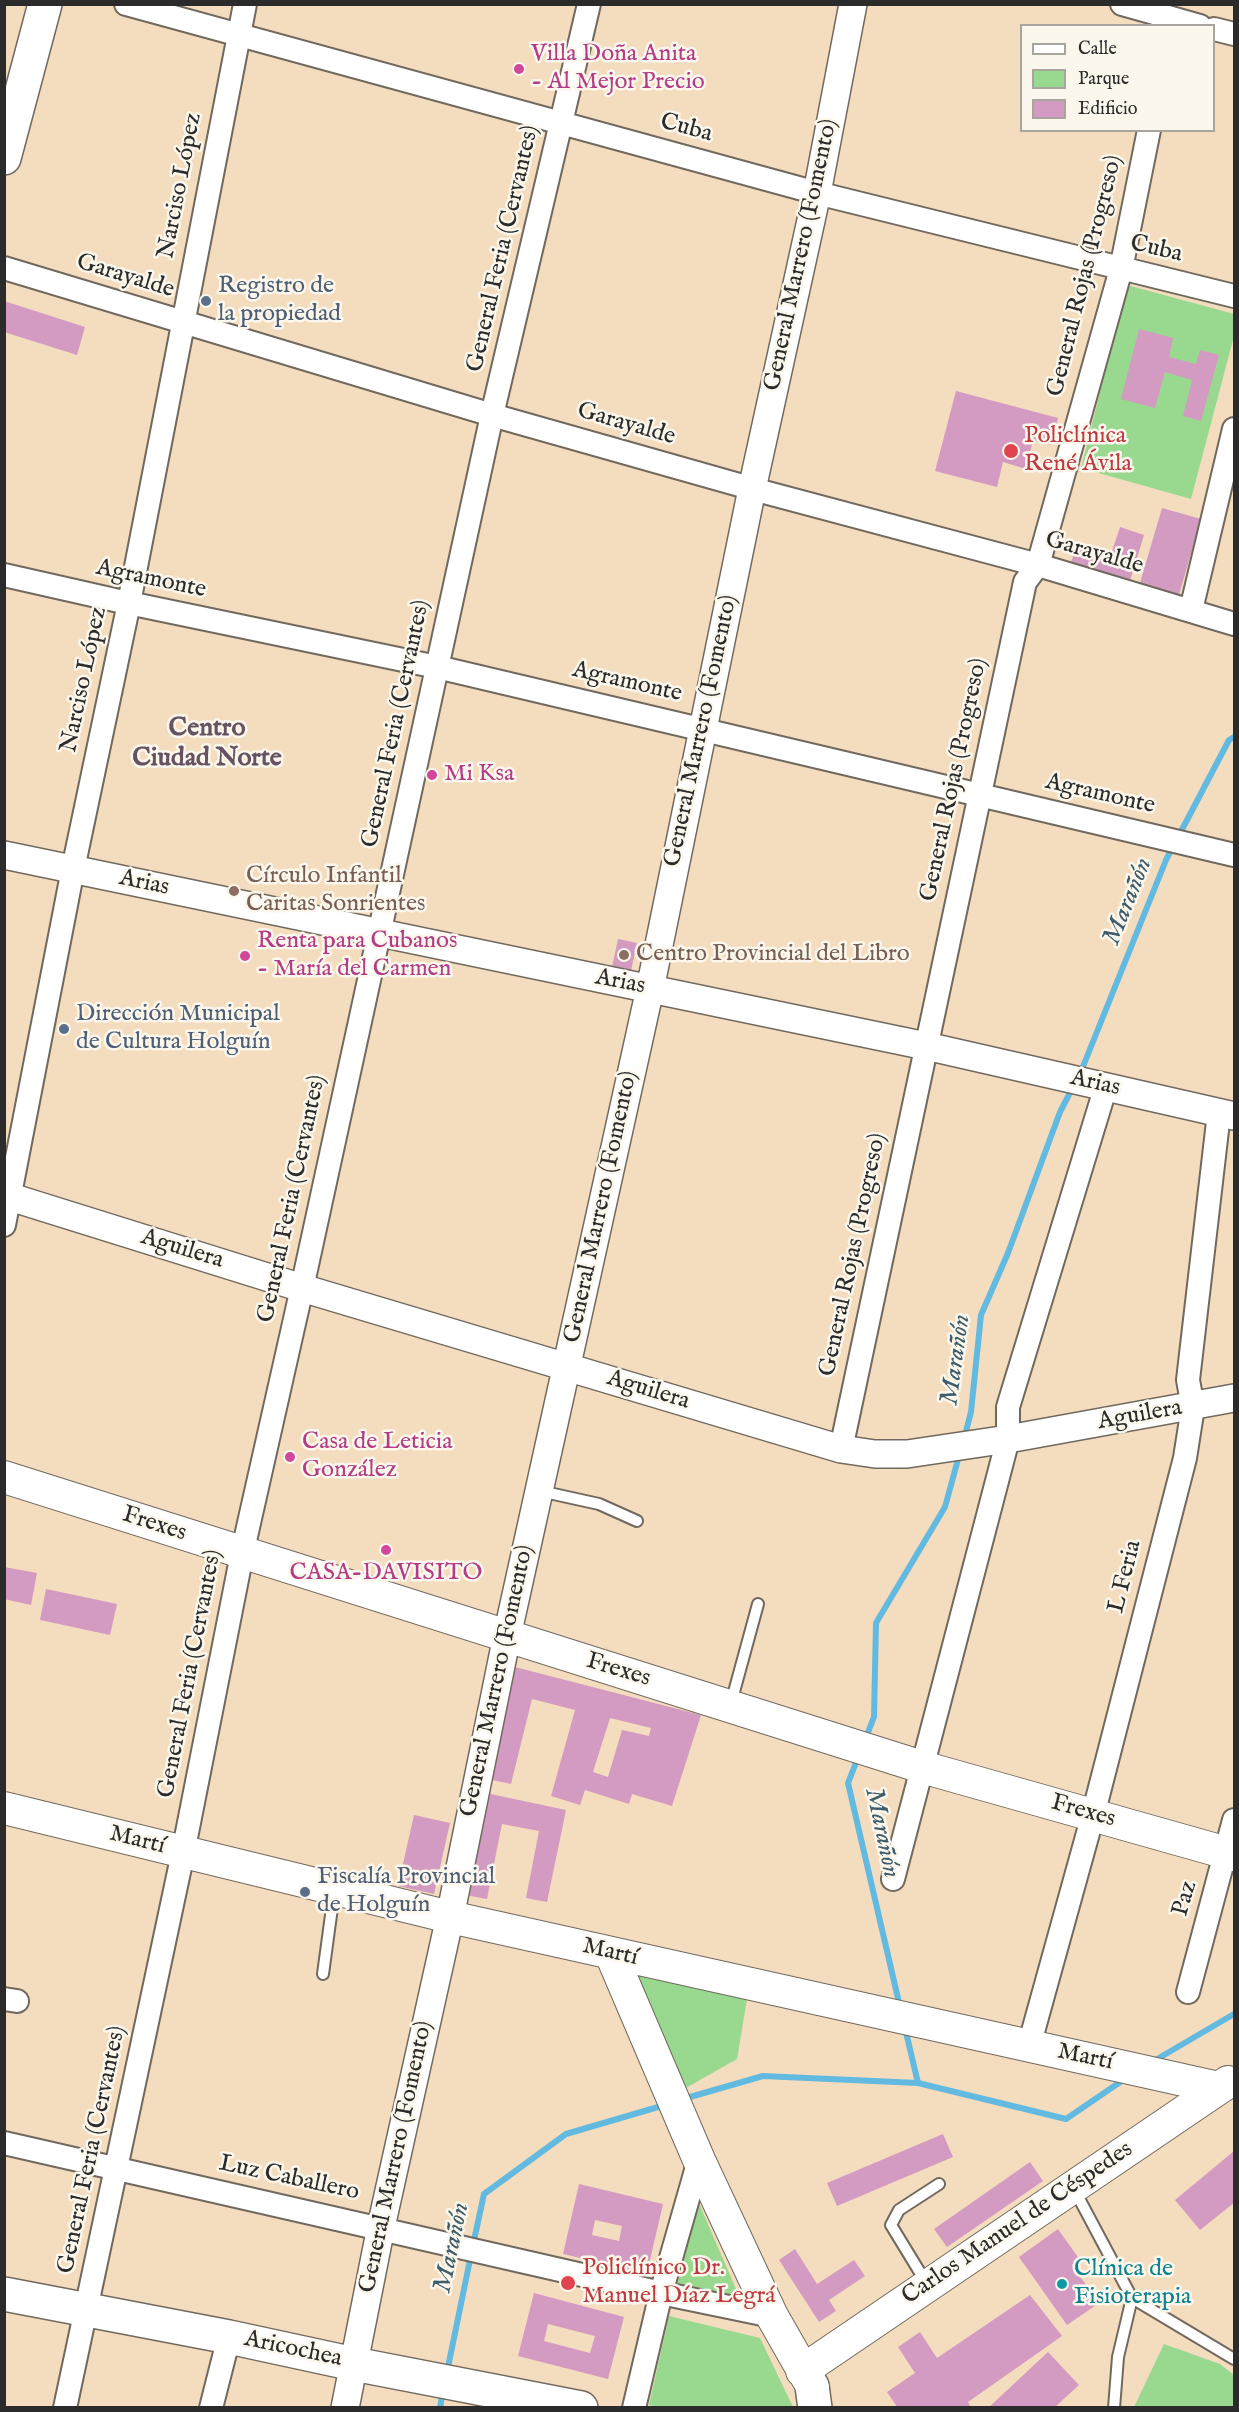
<!DOCTYPE html>
<html>
<head>
<meta charset="utf-8">
<style>
  body { margin:0 }
  #map { position:relative; width:1239px; height:2412px; overflow:hidden; background:#f4dcbe; font-family:"IM FELL English",serif }
  canvas { display:block }
  .frame { position:absolute; inset:0; border:6px solid #2b2b2b; pointer-events:none }
  .legend { position:absolute; left:1020px; top:24px; width:195px; height:108px; box-sizing:border-box; background:#fbf7ec; border:2px solid #a8a59f; margin:0; padding:8px 10px; list-style:none; font-size:18px; color:#2b2b2b }
  .legend li { display:flex; align-items:center; gap:12px; height:30px }
  .legend b { width:30px; border:2px solid #a8a59f }
</style>
</head>
<body>
<div id="map">
<canvas width="1239" height="2412"></canvas>
<div class="frame"></div>
<ul class="legend">
<li><b style="height:8px;background:#fff"></b>Calle</li>
<li><b style="height:16px;background:#99d98f"></b>Parque</li>
<li><b style="height:16px;background:#d39bc2"></b>Edificio</li>
</ul>
</div>
<script>
const context = document.querySelector('canvas').getContext('2d');
context.lineJoin = 'round';
function paint(path, color) { context.fillStyle = color; context.fill(path, 'evenodd'); }
const poly = rows => new Path2D(rows.map(r => 'M' + r).join(''));
function strokePath(path, color, width, dash) { context.strokeStyle = color; context.lineWidth = width; context.lineCap = dash ? 'butt' : 'round'; context.setLineDash(dash || []); context.stroke(path); }
function write(font, color, halo, rows, align = 'center') {
  context.font = font + ' "IM FELL English",serif'; context.lineWidth = 5; context.setLineDash([]); context.textBaseline = 'middle'; context.strokeStyle = halo; context.fillStyle = color; for (const [text, x, y, turn = 0] of rows) {
    context.save(); context.translate(x, y); context.rotate((+turn || 0) * Math.PI / 180); context.textAlign = isNaN(turn) ? turn : align; if (halo) context.strokeText(text, 0, 0); context.fillText(text, 0, 0); context.restore();
  }
}
paint(poly([
  [1127,285,1234,314,1234,336,1191,499,1081,468],
  [629,1967,749,1987,737,2059,684,2089],
  [698,2201,739,2296,674,2283],
  [669,2316,760,2338,793,2407,664,2408,649,2405],
  [1164,2344,1220,2364,1234,2375,1234,2407,1134,2407]
]), '#99d98f');
strokePath(poly([
  [1080,1074,1166,860,1229,740,1234,737],
  [964,1439,971,1412,981,1315,1008,1253,1060,1112,1074,1085],
  [865,1740,874,1717,876,1623,945,1507,960,1452],
  [859,1755,848,1783,900,2007],
  [905,2028,918,2083],
  [1152,2062,1234,2014],
  [683,2099,763,2076,918,2083,1066,2119,1126,2078],
  [473,2245,484,2194,566,2134,665,2105],
  [447,2372,471,2255],
  [440,2408,443,2390]
]), '#63bae0', 6);
paint(poly([
  [4,301,85,327,77,355,4,332],
  [1139,329,1173,338,1169,357,1196,364,1200,350,1219,355,1201,421,1183,416,1192,380,1165,372,1155,408,1121,399],
  [956,391,1058,418,1051,445,1033,440,1026,469,1003,462,997,487,935,471],
  [1162,508,1201,519,1179,595,1140,583],
  [1120,527,1144,535,1130,581,1071,562,1078,543,1111,554],
  [618,939,637,943,631,971,612,967],
  [4,1567,37,1573,31,1605,4,1599],
  [46,1589,117,1604,110,1635,40,1620],
  [515,1667,701,1715,672,1806,632,1794,629,1804,585,1790,580,1805,551,1796,575,1710,532,1699,511,1784,488,1779],
  [610,1718,651,1728,649,1736,622,1730,608,1777,593,1772],
  [481,1792,566,1810,547,1902,526,1898,539,1831,502,1824,487,1899,460,1894],
  [414,1815,450,1823,434,1894,398,1886],
  [943,2134,953,2157,837,2206,827,2183],
  [1234,2151,1234,2203,1200,2230,1175,2200],
  [1030,2162,1043,2181,947,2247,934,2229],
  [579,2184,663,2204,647,2273,563,2254],
  [595,2220,622,2226,619,2241,592,2235],
  [1058,2229,1080,2260,1072,2265,1099,2303,1067,2325,1019,2257],
  [795,2249,817,2284,854,2260,865,2276,829,2300,836,2311,819,2322,779,2260],
  [534,2293,624,2317,608,2379,518,2356],
  [548,2324,595,2336,590,2353,544,2341],
  [1030,2295,1062,2336,968,2402,971,2408,898,2408,887,2392,915,2373,898,2347,920,2332,937,2358],
  [1048,2352,1079,2385,1054,2408,988,2408]
]), '#d39bc2');
const service = poly([
  [540,1491,599,1504,637,1521],
  [731,1703,758,1604],
  [323,1974,334,1893],
  [1074,2189,1132,2298,1234,2359],
  [927,2284,891,2225,899,2210,939,2184],
  [1114,2408,1118,2357,1132,2298]
]);
const minor = poly([
  [126,4,817,193,1234,296],
  [1122,4,1200,26],
  [1214,29,1234,34],
  [4,268,492,415,764,492,1038,565,1234,624],
  [4,575,119,601,437,667,1234,855],
  [1191,610,1234,429],
  [4,1225,73,869,129,603,245,4],
  [841,1449,1025,582,1038,565,1121,269,1149,130],
  [893,1879,1008,1439,1008,1407,1106,1086],
  [1188,1992,1234,1820],
  [4,1999,17,2001],
  [1029,2046,1093,1815,1185,1458,1193,1407,1188,1380,1219,1113],
  [4,2143,661,2293,772,2316],
  [65,2408,183,1853,242,1554,302,1288,492,415,589,4],
  [211,2408,229,2337],
  [634,2408,661,2293,699,2160]
]);
const tertiary = poly([
  [4,855,926,1046,1234,1116],
  [4,1195,302,1288,841,1449,875,1454,907,1454,1008,1439,1234,1398],
  [345,2408,381,2227,450,1917,507,1636,650,989,752,489,817,193,853,4]
]);
const secondary = poly([
  [4,1477,922,1767,1234,1855],
  [4,1808,450,1917,1219,2088],
  [611,1954,699,2160,772,2316,813,2388],
  [802,2371,1228,2082]
]);
const primary = poly([
  [4,158,45,4],
  [4,2294,229,2337,354,2364,581,2408],
  [812,2386,815,2408]
]);
strokePath(service, '#71695e', 14);
strokePath(minor, '#71695e', 26);
strokePath(tertiary, '#71695e', 30);
strokePath(secondary, '#71695e', 34);
strokePath(primary, '#71695e', 36);
strokePath(service, '#fff', 10);
strokePath(minor, '#fff', 22);
strokePath(tertiary, '#fff', 27);
strokePath(secondary, '#fff', 32);
strokePath(primary, '#fff', 33);
for (const [x, y, r, color] of [
  [519,69,6,"#d1479c"],
  [206,301,6,"#5c6f8a"],
  [1011,451,8,"#e0444e"],
  [432,775,6,"#d1479c"],
  [234,891,6,"#8d6e63"],
  [624,955,6,"#8d6e63"],
  [245,956,6,"#d1479c"],
  [64,1029,6,"#5c6f8a"],
  [290,1457,6,"#d1479c"],
  [386,1550,6,"#d1479c"],
  [305,1892,6,"#5c6f8a"],
  [568,2283,8,"#e0444e"],
  [1062,2284,6,"#0f9aa8"]
]) { const dot = new Path2D(); dot.arc(x, y, r, 0, 2 * Math.PI); context.fillStyle = color; context.fill(dot); strokePath(dot, '#fbf7ec', 2); }
write('24px', '#b23c85', '#fbf7ec', [
  ["Villa Doña Anita",531,55],
  ["- Al Mejor Precio",531,83],
  ["Mi Ksa",444,775],
  ["Renta para Cubanos",257,942],
  ["- María del Carmen",257,970],
  ["Casa de Leticia",302,1443],
  ["González",302,1471],
  ["CASA-DAVISITO",386,1574,"center"]
], 'left');
write('24px', '#2b2b2b', '#fbf7ec', [
  ["Cuba",686,129,15],
  ["Narciso López",181,186,-79],
  ["General Feria (Cervantes)",504,249,-77],
  ["Cuba",1156,250,13],
  ["General Marrero (Fomento)",802,255,-78],
  ["General Rojas (Progreso)",1086,276,-76],
  ["Garayalde",125,277,17],
  ["Garayalde",626,425,16],
  ["Garayalde",1094,554,16],
  ["Agramonte",151,580,12],
  ["Narciso López",85,680,-78],
  ["Agramonte",627,683,13],
  ["General Feria (Cervantes)",397,724,-78],
  ["General Marrero (Fomento)",702,731,-78],
  ["General Rojas (Progreso)",955,780,-78],
  ["Agramonte",1100,795,13],
  ["Arias",144,884,12],
  ["Arias",620,983,11],
  ["Arias",1095,1084,13],
  ["General Feria (Cervantes)",293,1199,-78],
  ["General Marrero (Fomento)",602,1207,-78],
  ["Aguilera",182,1250,17],
  ["General Rojas (Progreso)",854,1255,-78],
  ["Aguilera",648,1391,17],
  ["Aguilera",1140,1416,-10],
  ["Frexes",154,1525,18],
  ["L Feria",1126,1577,-76],
  ["Frexes",618,1671,17],
  ["General Feria (Cervantes)",191,1674,-79],
  ["General Marrero (Fomento)",498,1681,-78],
  ["Frexes",1083,1812,16],
  ["Martí",137,1841,14],
  ["Paz",1186,1899,-74],
  ["Martí",610,1953,13],
  ["Martí",1085,2058,12],
  ["General Feria (Cervantes)",93,2150,-78],
  ["General Marrero (Fomento)",397,2157,-78],
  ["Luz Caballero",289,2179,12],
  ["Carlos Manuel de Céspedes",1018,2224,-34],
  ["Aricochea",293,2350,12]
]);
write('24px', '#4e5e75', '#fbf7ec', [
  ["Registro de",218,287],
  ["la propiedad",218,315],
  ["Dirección Municipal",76,1015],
  ["de Cultura Holguín",76,1043],
  ["Fiscalía Provincial",317,1878],
  ["de Holguín",317,1906]
], 'left');
write('24px', '#be3a42', '#fbf7ec', [
  ["Policlínica",1024,437],
  ["René Ávila",1024,465],
  ["Policlínico Dr.",582,2269],
  ["Manuel Díaz Legrá",582,2297]
], 'left');
write('24px', '#785e54', '#fbf7ec', [
  ["Círculo Infantil",246,877],
  ["Caritas Sonrientes",246,905],
  ["Centro Provincial del Libro",636,955]
], 'left');
write('24px', '#0d838f', '#fbf7ec', [
  ["Clínica de",1074,2270],
  ["Fisioterapia",1074,2298]
], 'left');
write('bold 26px', '#665260', '#fbf7ec', [
  ["Centro",207,730],
  ["Ciudad Norte",207,760]
]);
write('italic 26px', '#3f5d6a', '#fbf7ec', [
  ["Marañón",1129,902,-68],
  ["Marañón",957,1360,-82],
  ["Marañón",881,1833,78],
  ["Marañón",453,2248,-78]
]);
</script>
</body>
</html>
